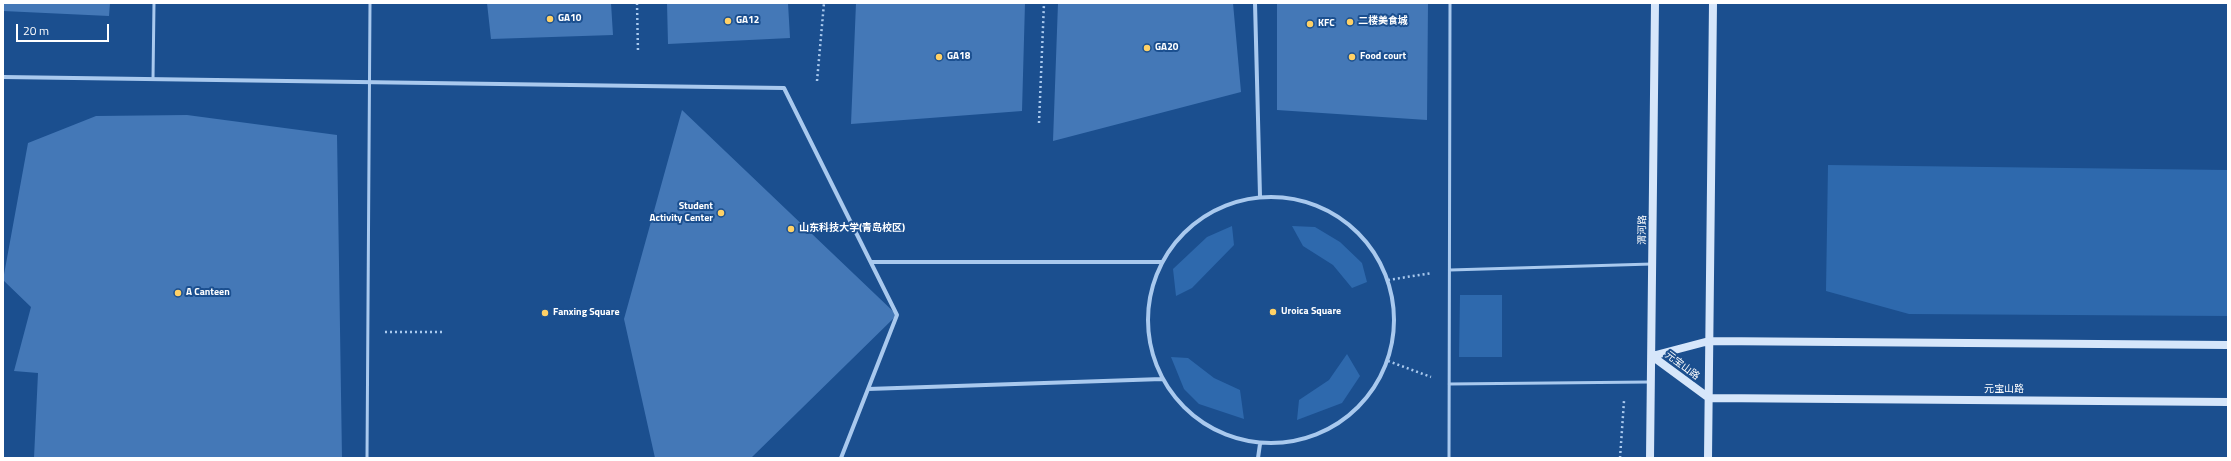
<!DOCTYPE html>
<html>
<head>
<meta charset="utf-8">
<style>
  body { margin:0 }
  #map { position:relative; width:2231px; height:461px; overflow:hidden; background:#1b4f8f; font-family:"Titillium Web",sans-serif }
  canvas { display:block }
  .frame { position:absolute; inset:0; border:4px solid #fff; pointer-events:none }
  .scale { position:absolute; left:16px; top:24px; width:93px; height:18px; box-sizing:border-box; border:2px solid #fff; border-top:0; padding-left:5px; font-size:12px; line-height:14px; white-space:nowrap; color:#fff; -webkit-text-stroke:3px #1b4f8f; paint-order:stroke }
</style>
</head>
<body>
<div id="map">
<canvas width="2231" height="461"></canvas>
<div class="frame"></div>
<div class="scale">20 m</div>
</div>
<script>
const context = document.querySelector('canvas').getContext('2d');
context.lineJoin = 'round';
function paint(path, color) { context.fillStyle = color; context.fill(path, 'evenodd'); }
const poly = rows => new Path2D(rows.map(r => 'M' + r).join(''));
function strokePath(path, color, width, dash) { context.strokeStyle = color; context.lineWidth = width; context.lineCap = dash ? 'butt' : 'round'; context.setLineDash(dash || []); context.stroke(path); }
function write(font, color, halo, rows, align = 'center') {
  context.font = font + ' "Titillium Web","Noto Sans SC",sans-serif'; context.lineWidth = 4; context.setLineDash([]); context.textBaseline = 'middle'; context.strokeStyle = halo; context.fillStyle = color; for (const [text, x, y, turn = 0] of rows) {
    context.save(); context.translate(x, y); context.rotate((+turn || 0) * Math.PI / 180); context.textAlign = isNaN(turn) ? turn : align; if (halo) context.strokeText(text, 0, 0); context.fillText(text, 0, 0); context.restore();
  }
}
paint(poly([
  [1828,165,2228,170,2228,316,1909,314,1826,291],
  [1232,226,1234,245,1192,288,1176,296,1173,269,1207,237],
  [1292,226,1315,227,1340,242,1362,263,1367,282,1352,288,1333,265,1303,246],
  [1460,295,1502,295,1502,357,1459,357],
  [1347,354,1360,376,1342,403,1297,420,1299,400,1329,380],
  [1171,357,1188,358,1214,378,1240,390,1244,419,1199,404,1184,389]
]), '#2e69ad');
paint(poly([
  [3,3,110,3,109,16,3,11],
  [487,3,611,3,613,35,491,39],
  [667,3,788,3,790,38,668,44],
  [856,3,1025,3,1022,111,851,124],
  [1058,3,1233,3,1241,92,1053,141],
  [1277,3,1428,3,1427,120,1277,110],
  [682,110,897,315,751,458,655,458,624,319],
  [187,115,337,135,342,458,34,458,38,373,14,371,31,307,3,280,28,143,96,116]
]), '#4478b7');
strokePath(poly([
  [637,3,638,52],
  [817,81,824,3],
  [1039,123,1044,3],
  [1388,280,1432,273],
  [385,332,444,332],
  [1388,361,1431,377],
  [1620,458,1624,401]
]), '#a9c9ee', 2.5, [2, 3]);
strokePath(poly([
  [153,79,154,3],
  [1450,270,1652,264],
  [1449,384,1649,382],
  [367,458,370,3],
  [1449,458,1450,3]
]), '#a9c9ee', 3);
strokePath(poly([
  [1255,3,1260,196],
  [3,77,784,88,897,315,841,458],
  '1148 320a123 123 0 1 1 246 0a123 123 0 1 1-246 0Z',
  [871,262,1162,262],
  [868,389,1162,379],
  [1258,458,1260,444]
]), '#a9c9ee', 4);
strokePath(poly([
  [1652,356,1709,398,2228,402],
  [1652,356,1709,341,2228,345],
  [1650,458,1655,3],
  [1708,458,1713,3]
]), '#d6e6fa', 8);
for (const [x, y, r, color] of [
  [550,19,4,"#ffd166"],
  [728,21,4,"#ffd166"],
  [1350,22,4,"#ffd166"],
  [1310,24,4,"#ffd166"],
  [1147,48,4,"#ffd166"],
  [939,57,4,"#ffd166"],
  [1352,57,4,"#ffd166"],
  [721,213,4,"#ffd166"],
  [791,229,4,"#ffd166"],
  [178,293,4,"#ffd166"],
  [1273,312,4,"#ffd166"],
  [545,313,4,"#ffd166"]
]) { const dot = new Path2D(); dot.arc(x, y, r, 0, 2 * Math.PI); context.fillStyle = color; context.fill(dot); strokePath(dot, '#1b4f8f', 1.5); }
write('bold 10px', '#fff', '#1b4f8f', [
  ["GA10",558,19],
  ["GA12",736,21],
  ["二楼美食城",1358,22],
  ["KFC",1318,24],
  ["GA20",1155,48],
  ["GA18",947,57],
  ["Food court",1360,57],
  ["Student",713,207,"right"],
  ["Activity Center",713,219,"right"],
  ["山东科技大学(青岛校区)",799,229],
  ["A Canteen",186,293],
  ["Uroica Square",1281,312],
  ["Fanxing Square",553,313]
], 'left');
write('10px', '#fff', '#1b4f8f', [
  ["渭河路",1643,230,-89],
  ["元宝山路",1682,366,37],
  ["元宝山路",2004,390]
]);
</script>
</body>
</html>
